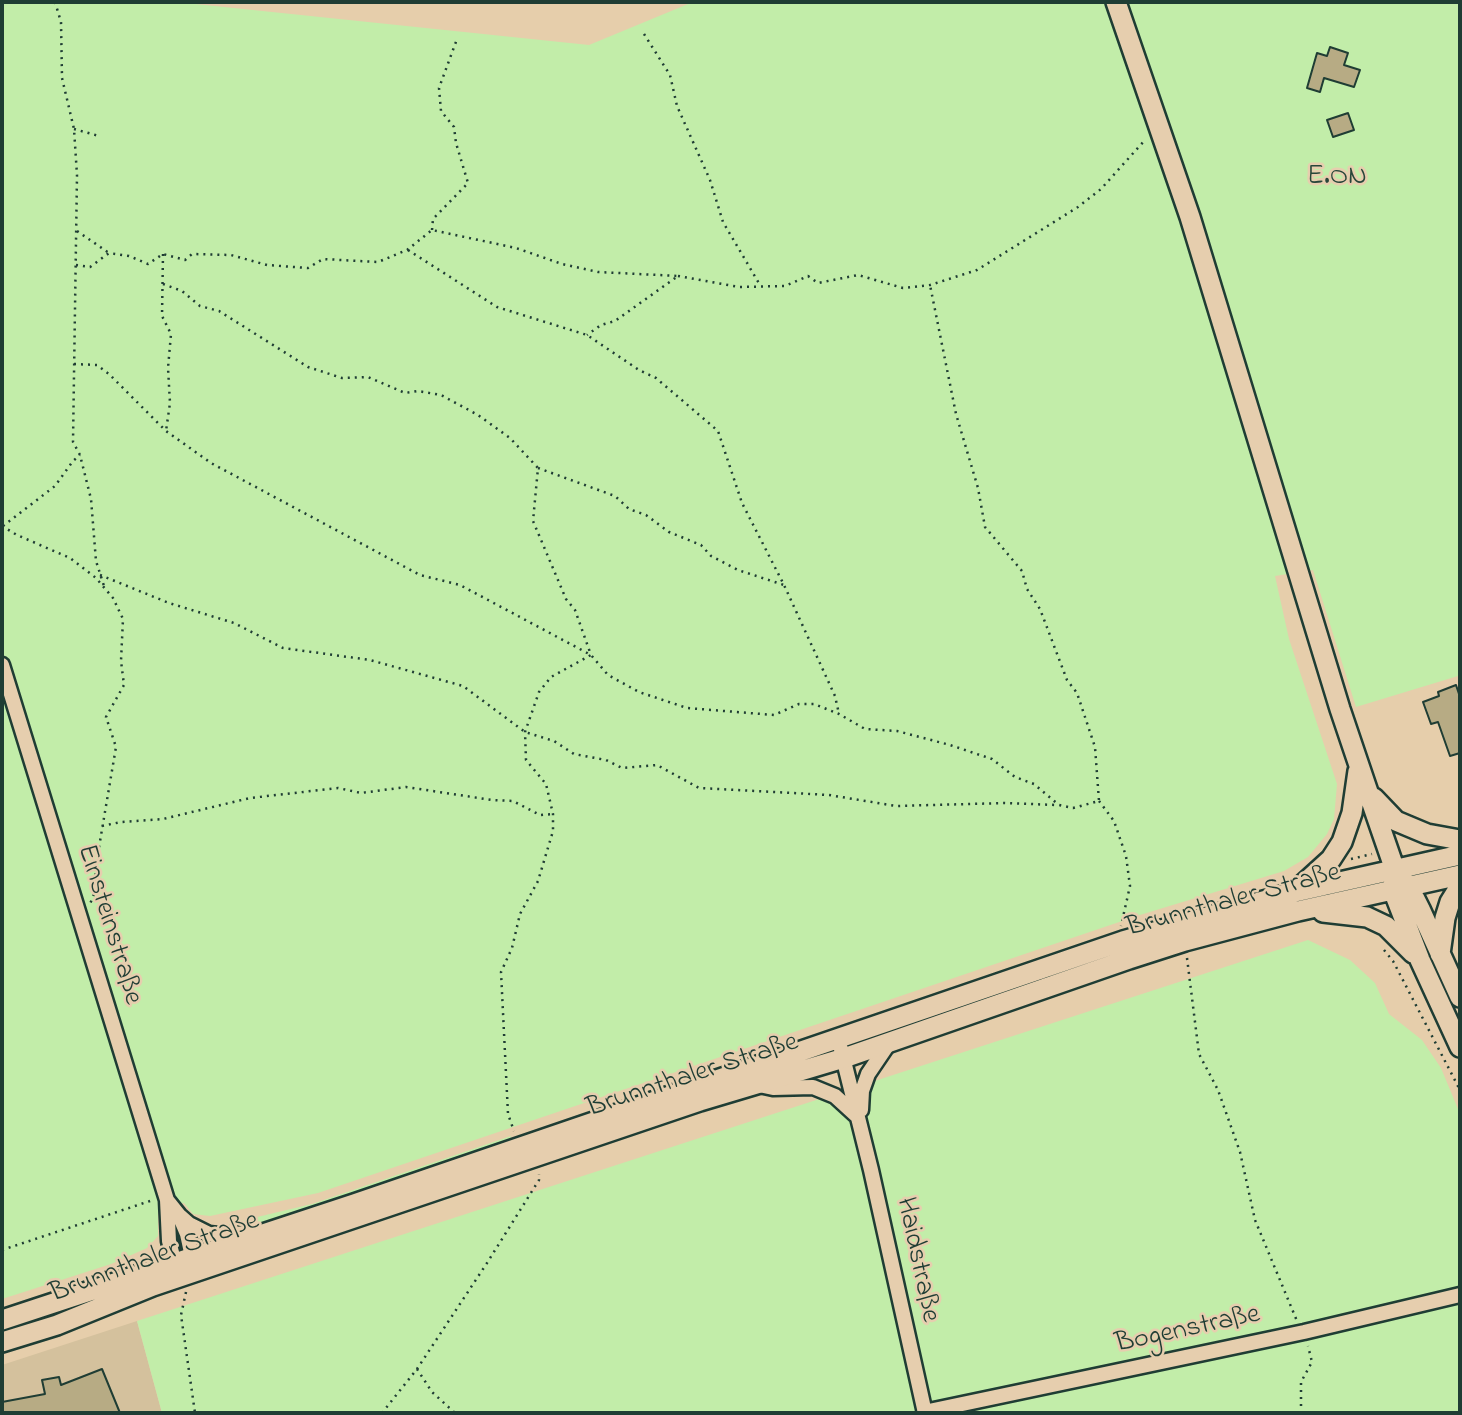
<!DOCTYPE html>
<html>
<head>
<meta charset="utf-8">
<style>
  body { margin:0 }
  #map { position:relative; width:1462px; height:1415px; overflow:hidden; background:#e6ceab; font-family:"Indie Flower",sans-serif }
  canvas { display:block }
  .frame { position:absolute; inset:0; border:4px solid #1f3d34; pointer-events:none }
</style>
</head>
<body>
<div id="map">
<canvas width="1462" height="1415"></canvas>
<div class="frame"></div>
</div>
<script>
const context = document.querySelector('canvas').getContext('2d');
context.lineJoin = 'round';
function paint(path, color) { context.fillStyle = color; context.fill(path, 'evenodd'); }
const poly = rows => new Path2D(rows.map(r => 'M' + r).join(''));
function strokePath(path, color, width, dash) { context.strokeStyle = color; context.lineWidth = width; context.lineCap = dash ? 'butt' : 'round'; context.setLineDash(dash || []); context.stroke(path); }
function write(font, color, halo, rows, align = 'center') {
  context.font = font + ' "Indie Flower",sans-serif'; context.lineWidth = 5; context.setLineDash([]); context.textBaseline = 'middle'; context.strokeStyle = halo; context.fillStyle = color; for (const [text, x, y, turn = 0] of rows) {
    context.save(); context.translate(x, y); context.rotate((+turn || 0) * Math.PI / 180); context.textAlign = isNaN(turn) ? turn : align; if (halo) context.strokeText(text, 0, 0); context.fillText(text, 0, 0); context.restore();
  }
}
paint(poly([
  [137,1321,162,1413,2,1413,2,1365]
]), '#d4c19d');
paint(poly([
  [2,2,176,2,589,45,693,2,1460,2,1460,680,1458,676,1356,707,1313,570,1275,576,1289,639,1337,784,1334,819,1327,834,1308,857,1284,871,1140,915,318,1193,210,1216,193,1214,184,1203,158,1210,158,1236,147,1248,111,1264,2,1299],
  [1308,940,1350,960,1375,983,1389,1014,1422,1040,1441,1068,1460,1114,1460,1413,162,1413,137,1321],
  [511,1136,509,1142,285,1218,245,1227,215,1227,312,1204]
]), '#c2eda9');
const building = poly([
  [1330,47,1348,53,1344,65,1360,70,1354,87,1324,78,1320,92,1307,88,1317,53,1327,56,1330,47],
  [1348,113,1354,130,1333,137,1327,120,1348,113],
  [1456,685,1460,697,1460,753,1450,756,1438,722,1431,724,1423,702,1439,696,1438,692,1456,685],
  [102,1369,120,1413,2,1413,2,1402,45,1394,42,1380,59,1377,61,1385,102,1369]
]);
paint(building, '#b7ab84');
strokePath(building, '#1f3d34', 2);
const street = poly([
  [2,665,167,1200,169,1241,175,1264,181,1268],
  [841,1049,871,1170,925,1413],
  [759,1085,773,1088,813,1087,835,1096,858,1117],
  [861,1110,862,1091,868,1074,889,1043],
  [167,1200,179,1215,187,1234,192,1257,191,1264],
  [180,1216,189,1224,209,1234,219,1235,249,1233],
  [924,1412,1304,1332,1460,1295]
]);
const secondary = poly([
  [1116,2,1190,217,1340,709,1367,789,1395,870,1409,887,1420,909,1460,997],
  [1374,798,1396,821,1427,834,1460,840],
  [1394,878,1393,890,1420,960,1460,1047],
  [1298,889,1331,859,1342,842,1352,813,1358,771],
  [1323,912,1367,917,1386,926,1413,953],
  [1440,954,1445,918,1450,902,1460,886],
  [2,1320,354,1204,1123,941,1295,892,1460,855],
  [2,1342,57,1325,153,1286,700,1101,844,1058,1129,959,1185,941,1298,911,1460,875]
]);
strokePath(street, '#1f3d34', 19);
strokePath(secondary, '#1f3d34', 24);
strokePath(poly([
  [55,2,61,22,62,78,74,129,77,175,73,442,80,455,91,499,96,561,104,586],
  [644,34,670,75,677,106,710,180,723,222,760,285],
  [74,129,99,136],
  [432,230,433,219,468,183,456,143,454,127,441,111,439,88,457,39],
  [77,231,109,253],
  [408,250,497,307,587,335,639,370,656,378,718,431,742,503,784,585,835,696,839,714],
  [163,254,162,316,171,334,168,368,170,403,166,431],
  [76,265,90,267,109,253,129,256,148,264,163,254,185,260,192,254,231,255,267,265,308,268,323,259,378,262,407,250,432,230,516,248,562,264,598,272,678,276,615,321,601,325,587,335],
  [678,276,739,287,785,286,808,276,818,283,858,275,903,288,930,285,977,270,1078,207,1101,189,1145,140],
  [163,284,182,291,200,306,219,311,308,367,342,378,368,377,405,393,418,391,441,395,478,415,510,438,538,468,533,521,566,599,575,610,591,655,551,677,539,692,525,732,526,760,546,784,553,814,553,831,538,881,520,914,512,948,501,972,508,1114,514,1131],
  [74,364,97,365,109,374,166,431,211,463,420,575,460,585,591,655,608,675,639,692,687,708,774,715,799,704,814,704,839,714,865,729,897,731,950,745,992,759,1015,777,1034,784,1059,805,1073,808,1099,801,1095,747,1077,693,1067,680,1040,609,1027,589,1022,571,985,527,978,488,956,414,930,285],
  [538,468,615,496,629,509,646,515,669,532,701,545,711,556,738,570,784,585],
  [2,526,17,535,70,558,96,578,113,598,123,619,121,661,124,685,106,717,116,747,97,859,94,894,90,904],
  [3,526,55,486,73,461,80,455],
  [100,575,169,603,234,623,283,648,370,660,463,686,525,732,554,741,574,754,606,760,622,768,657,765,699,788,829,795,896,806,1005,803,1056,805],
  [1099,801,1114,821,1126,856,1130,886,1121,926],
  [102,826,121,822,163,819,250,798,338,788,361,793,406,787,492,800,513,801,540,815,553,814],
  [1351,859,1372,854],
  [1384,950,1393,961,1460,1090],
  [1187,958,1199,1054,1218,1090,1240,1152,1255,1220,1297,1321],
  [2,1250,153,1200],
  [186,1292,181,1315,195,1413],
  [417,1369,432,1392,455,1413],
  [382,1413,417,1369,487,1263,539,1180,539,1174],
  [1301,1413,1301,1382,1312,1362,1308,1346]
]), '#1f3d34', 2.5, [2, 5]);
strokePath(street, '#e6ceae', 14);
strokePath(secondary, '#e6ceae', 19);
write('28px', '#27463a', '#e6ceae', [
  ["E.ON",1337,178]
]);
write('28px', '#1f3d34', '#e6ceae', [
  ["Brunnthaler Straße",1234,902,-15],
  ["Einsteinstraße",108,925,73],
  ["Brunnthaler Straße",693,1077,-18],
  ["Brunnthaler Straße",155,1259,-20],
  ["Haidstraße",916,1260,78],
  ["Bogenstraße",1188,1331,-12]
]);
</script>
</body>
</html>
